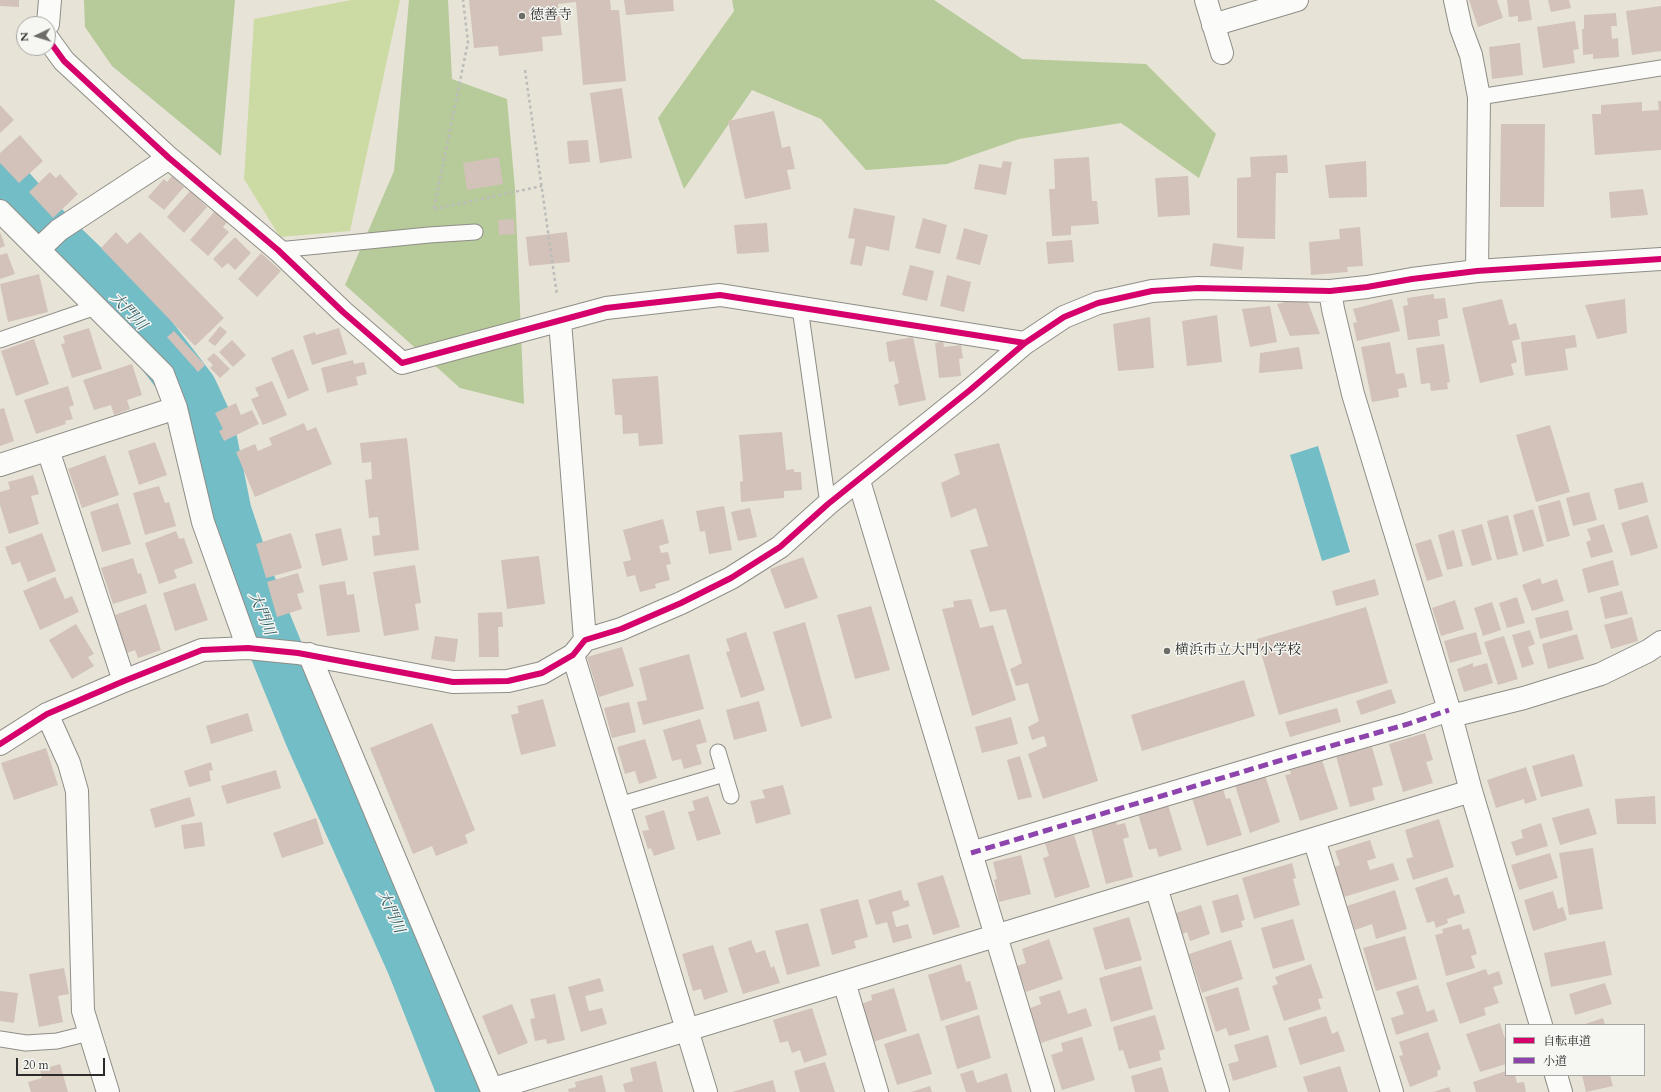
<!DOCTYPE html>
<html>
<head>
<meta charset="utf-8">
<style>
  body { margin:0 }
  #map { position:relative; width:1661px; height:1092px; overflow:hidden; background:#e7e4d7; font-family:Cardo,"Noto Serif JP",serif }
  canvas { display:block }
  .legend { position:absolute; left:1505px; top:1024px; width:140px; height:52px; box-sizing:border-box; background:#f6f6f2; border:1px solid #a5a5a2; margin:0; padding:5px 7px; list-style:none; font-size:12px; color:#2b2b2b }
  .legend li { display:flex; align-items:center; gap:8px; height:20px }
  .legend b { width:20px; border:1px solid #a5a5a2 }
  .north { position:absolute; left:16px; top:16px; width:40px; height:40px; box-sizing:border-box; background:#f6f6f2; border:1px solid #a5a5a2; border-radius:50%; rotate:266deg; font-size:11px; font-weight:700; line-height:16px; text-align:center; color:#2b2b2b }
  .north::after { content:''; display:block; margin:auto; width:14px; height:18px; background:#6d6c67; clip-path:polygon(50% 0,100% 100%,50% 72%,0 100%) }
  .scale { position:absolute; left:16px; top:1058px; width:89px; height:18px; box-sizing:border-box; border:2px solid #2b2b2b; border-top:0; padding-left:5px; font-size:12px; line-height:14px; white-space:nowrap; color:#2b2b2b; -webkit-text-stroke:3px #f6f6f2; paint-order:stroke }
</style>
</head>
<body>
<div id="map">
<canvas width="1661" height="1092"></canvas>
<ul class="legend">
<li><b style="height:5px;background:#d6006c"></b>自転車道</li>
<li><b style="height:5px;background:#8e44ad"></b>小道</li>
</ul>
<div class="north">N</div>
<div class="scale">20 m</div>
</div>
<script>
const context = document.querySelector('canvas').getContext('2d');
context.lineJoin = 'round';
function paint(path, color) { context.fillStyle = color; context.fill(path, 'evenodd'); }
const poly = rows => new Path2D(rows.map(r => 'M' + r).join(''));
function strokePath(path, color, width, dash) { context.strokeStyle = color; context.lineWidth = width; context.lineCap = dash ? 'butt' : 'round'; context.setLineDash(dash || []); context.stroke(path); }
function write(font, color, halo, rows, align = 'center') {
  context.font = font + ' Cardo,"Noto Serif JP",serif'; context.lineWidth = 3; context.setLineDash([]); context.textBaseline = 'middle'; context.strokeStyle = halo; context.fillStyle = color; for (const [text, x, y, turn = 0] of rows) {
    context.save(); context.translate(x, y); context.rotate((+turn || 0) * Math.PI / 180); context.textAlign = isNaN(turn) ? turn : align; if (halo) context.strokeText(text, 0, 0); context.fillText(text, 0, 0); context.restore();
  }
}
paint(poly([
  [351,0,400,0,350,231,280,237,244,179,254,19]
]), '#ccdaa3');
paint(poly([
  [84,0,235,0,221,156,112,66,85,27],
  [409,0,448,0,452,79,507,99,515,189,524,404,460,388,345,285,394,171],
  [732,0,934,0,1022,59,1146,64,1216,134,1199,178,1121,123,1019,139,947,164,866,170,821,119,752,90,684,189,658,118,734,11]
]), '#b7ca9a');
paint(poly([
  [1318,446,1350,552,1322,561,1290,455]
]), '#73bdc7');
strokePath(poly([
  [0,180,48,233,136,318,191,390,208,427,225,512,249,584,312,738,413,964,459,1080,466,1092]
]), '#73bdc7', 53);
paint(poly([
  [0,0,19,0,19,7,0,6],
  [469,0,610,0,611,10,619,10,626,81,583,85,576,2,558,4,562,35,542,37,543,51,499,56,498,46,474,48],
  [624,0,673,0,674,11,626,15],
  [1469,0,1497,0,1503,18,1478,27],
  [1507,0,1529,0,1532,20,1518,22,1518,16,1509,17],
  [1548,0,1569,0,1571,8,1551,12],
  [1661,6,1661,51,1632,55,1626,11],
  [1616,13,1617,26,1611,26,1612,39,1618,38,1619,57,1593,59,1593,54,1583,55,1582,29,1584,29,1584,15],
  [1575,21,1579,49,1573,50,1575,63,1543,68,1537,27],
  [1520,43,1523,75,1492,79,1489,47],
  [622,88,632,158,600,163,590,93],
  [1658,101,1661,101,1661,150,1595,155,1592,114,1601,114,1601,105,1642,102,1642,111,1659,110],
  [0,105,14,120,0,133],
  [774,111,782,148,790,146,795,169,787,170,791,189,745,199,728,121],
  [1501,124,1545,124,1544,207,1500,207],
  [20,135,43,161,19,183,0,163,0,153],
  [588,140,590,162,569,164,567,141],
  [1287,155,1288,173,1276,173,1275,239,1237,238,1237,178,1251,177,1250,157],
  [499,157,503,184,467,190,463,163],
  [1089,157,1092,201,1097,201,1099,224,1071,226,1071,235,1052,236,1049,189,1055,189,1054,159],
  [1003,161,1012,162,1006,195,974,189,979,164,1001,168],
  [1366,161,1367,197,1329,198,1325,165],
  [50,172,56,178,60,174,78,194,53,218,29,192],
  [172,176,184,187,164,210,148,197,164,179,167,182],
  [1188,176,1190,215,1158,217,1155,178],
  [1643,189,1648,215,1611,218,1609,192],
  [190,191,207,207,184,233,167,217],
  [854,208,895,216,889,251,866,246,862,266,850,264,855,239,848,238],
  [215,211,227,222,223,227,229,232,208,256,190,240],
  [923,218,947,225,940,254,915,248],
  [514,219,515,234,499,235,498,220],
  [767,223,769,252,737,254,734,225],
  [1360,227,1363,266,1347,267,1348,272,1311,275,1309,242,1340,239,1339,229],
  [964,228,988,235,980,265,956,259],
  [0,232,5,246,0,248],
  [116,232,127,244,140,232,224,318,195,346,101,248],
  [567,232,570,262,529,266,526,237],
  [235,237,251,253,235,270,228,263,222,268,213,259],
  [1072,240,1074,262,1048,264,1046,242],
  [1213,243,1244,247,1242,270,1210,266],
  [7,253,15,274,0,279,0,255],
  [261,253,281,271,257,297,238,279],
  [910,265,934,271,927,301,902,295],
  [39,274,48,312,8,322,0,284],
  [947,275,971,282,964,312,940,306],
  [1434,294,1434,299,1445,298,1448,318,1438,320,1440,336,1408,340,1403,306,1408,305,1407,298],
  [1306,297,1320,334,1290,336,1277,304],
  [1392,299,1400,331,1357,341,1353,323,1357,322,1353,309],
  [1502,299,1509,325,1516,323,1520,339,1512,341,1517,362,1511,364,1514,375,1480,383,1462,308],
  [1625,299,1627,333,1597,339,1585,305],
  [1270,306,1277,342,1250,347,1242,309],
  [1217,315,1222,362,1187,366,1182,321],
  [1150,317,1154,368,1118,371,1113,324],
  [220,326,227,332,215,346,208,341],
  [89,328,102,369,72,378,61,344,65,343,63,336],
  [339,328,347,354,312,365,303,336,315,332,316,335],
  [174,331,205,365,198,372,167,337],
  [1575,335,1577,347,1565,349,1568,370,1525,376,1521,342],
  [913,337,926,400,899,406,894,385,899,383,894,361,889,362,886,342],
  [34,339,49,384,16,396,1,351],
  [232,340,246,355,233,367,219,352],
  [943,341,944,347,961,345,963,358,959,359,961,376,939,378,935,343],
  [1390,342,1396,374,1404,373,1407,387,1398,389,1399,397,1372,402,1361,347],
  [1444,344,1450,382,1447,383,1448,389,1431,391,1430,383,1421,384,1416,348],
  [1299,347,1303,369,1259,373,1260,353],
  [293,349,309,390,288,399,271,358],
  [214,353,230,369,220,378,210,368,213,365,207,359],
  [353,360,354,364,364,362,367,374,356,377,358,385,327,393,321,368],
  [132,364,142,395,127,400,130,409,114,415,111,405,94,410,83,380],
  [658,376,663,444,639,446,638,433,623,434,622,415,615,415,612,379],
  [272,381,287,415,263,425,251,399,259,396,255,388],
  [68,386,74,405,69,407,73,419,65,421,66,424,36,434,24,400],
  [236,403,241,415,252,410,259,424,224,441,219,431,223,429,215,413],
  [4,408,14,441,0,446,0,409],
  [304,423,307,431,316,427,332,464,255,497,236,452,255,444,258,451,272,445,269,438],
  [1550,425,1570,492,1536,502,1516,435],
  [782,432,786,470,794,469,794,472,801,472,802,490,784,491,784,498,741,502,740,482,743,481,739,435],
  [407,438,419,550,374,556,372,536,380,535,378,517,369,518,365,480,372,479,371,462,362,463,360,443],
  [155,442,167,475,139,485,128,451],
  [999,443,1098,781,1043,799,1028,754,1047,746,1044,736,1032,740,1028,727,1039,721,1028,683,1016,686,1010,669,1022,663,1006,609,990,612,970,550,988,546,976,508,951,518,941,483,960,474,954,454],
  [105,455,119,495,82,508,68,469],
  [33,475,39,494,31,496,39,524,9,534,0,505,0,492,10,489,8,482],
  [1643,482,1648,502,1619,510,1614,489],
  [159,486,165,503,169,502,176,526,145,535,133,493],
  [1589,492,1597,520,1573,526,1566,498],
  [1560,500,1570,536,1547,542,1538,506],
  [118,503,131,544,102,552,90,512],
  [724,506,732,550,709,554,705,531,700,532,696,511],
  [750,508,757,537,738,541,731,512],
  [1533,509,1544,546,1523,552,1513,515],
  [1508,515,1518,555,1497,560,1487,521],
  [1648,515,1658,548,1631,556,1621,523],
  [663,519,669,543,659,546,661,553,668,552,671,564,666,565,670,580,655,584,656,588,640,592,635,575,627,577,623,562,631,560,623,530],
  [1482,524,1492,560,1472,566,1461,530],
  [1604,524,1613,552,1591,558,1586,542,1591,540,1587,529],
  [341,528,348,560,322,566,315,534],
  [1454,530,1463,566,1447,570,1438,535],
  [176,531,179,539,184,538,193,563,174,570,177,578,159,584,145,543],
  [42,533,56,571,28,582,20,562,12,565,5,547],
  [291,533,302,568,266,578,256,544],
  [1431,539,1443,576,1427,581,1415,544],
  [539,556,545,604,507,609,501,560],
  [803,557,818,598,785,609,770,569],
  [133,558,138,574,141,573,147,593,113,604,101,568],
  [1613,560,1619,585,1588,593,1582,569],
  [415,565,421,603,415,604,419,630,384,636,373,572],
  [298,573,304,592,297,594,302,609,277,617,267,582],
  [55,577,65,599,72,596,79,612,40,630,23,591],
  [1540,578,1542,584,1557,579,1564,601,1532,611,1522,585],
  [1375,579,1379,595,1336,606,1332,591],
  [345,581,347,595,354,594,360,632,327,636,319,585],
  [195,583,208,620,175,631,163,593],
  [1622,591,1628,614,1605,619,1600,597],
  [1517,597,1525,623,1507,628,1499,603],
  [971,599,980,628,993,625,1016,700,972,716,942,609,954,607,953,601],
  [1455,600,1464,629,1441,636,1432,608],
  [1492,602,1501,630,1483,636,1474,608],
  [146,604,161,650,138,658,135,650,127,653,115,615],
  [871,606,890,670,855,679,837,615],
  [1366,607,1388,683,1279,715,1257,639],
  [1568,610,1573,630,1540,639,1535,618],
  [502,612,503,627,498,627,499,657,479,657,478,613],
  [1632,617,1638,641,1611,649,1604,625],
  [805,622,832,718,801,727,773,632],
  [76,624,94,654,88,657,94,666,72,679,49,640],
  [1530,630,1535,644,1528,647,1534,664,1522,668,1512,635],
  [746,632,765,690,741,698,726,652,730,651,726,639],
  [1476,632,1482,654,1450,663,1444,641],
  [1577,634,1584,659,1548,669,1542,644],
  [435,636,458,639,455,662,431,659],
  [1504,636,1518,679,1498,685,1484,642],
  [622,647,634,686,599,697,587,657],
  [689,654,704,709,643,725,637,702,647,700,639,668],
  [1473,663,1473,667,1487,663,1493,683,1464,692,1457,669],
  [1244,680,1255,716,1142,751,1131,715],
  [1391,689,1396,703,1361,715,1356,701],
  [543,699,556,746,521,755,511,715,519,713,517,706],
  [759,701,767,731,734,740,726,710],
  [629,702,636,732,612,738,604,708],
  [1337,708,1341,722,1290,737,1285,722],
  [248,713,253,731,211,744,206,726],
  [1011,717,1018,744,982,753,975,727],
  [700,719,707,742,696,745,702,764,684,769,681,759,672,761,663,730],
  [432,723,475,830,465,835,468,843,436,856,432,846,413,854,370,748],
  [1425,733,1433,760,1426,762,1433,783,1403,792,1389,744],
  [645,739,657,778,639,784,635,771,625,774,617,747],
  [1372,747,1383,785,1372,788,1375,800,1350,807,1336,756],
  [46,748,58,785,14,800,1,763],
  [1574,754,1583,786,1541,797,1532,766],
  [1020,756,1032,797,1018,800,1007,760],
  [1321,757,1338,809,1300,821,1285,775,1291,774,1289,767],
  [211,762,213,770,209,771,211,781,189,787,184,771],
  [1526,767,1537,800,1525,804,1524,799,1496,808,1487,780],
  [276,770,281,788,227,804,221,786],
  [1265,775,1280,822,1250,833,1235,785],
  [783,785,791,814,756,824,750,801,765,798,762,790],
  [1223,789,1226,799,1230,798,1242,835,1207,846,1192,798],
  [708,796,721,834,697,841,688,812,695,810,692,801],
  [1655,796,1656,824,1617,824,1615,799],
  [190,797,195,816,155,828,150,809],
  [1168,805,1182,850,1159,857,1156,848,1149,850,1138,814],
  [1589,808,1597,834,1560,845,1552,818],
  [664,810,675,849,654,856,651,848,648,849,642,831,649,830,645,816],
  [316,818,324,844,282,858,273,833],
  [1439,819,1454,867,1413,880,1406,859,1413,857,1405,830],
  [1116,821,1117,825,1125,823,1129,837,1123,839,1133,877,1106,884,1091,828],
  [202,822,205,846,184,849,181,825],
  [1541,823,1548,846,1516,856,1511,842,1523,838,1521,830],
  [1074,835,1090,887,1055,898,1043,858,1049,856,1045,843],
  [1370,840,1376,858,1367,861,1370,870,1393,863,1399,880,1344,897,1334,867,1340,865,1335,851],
  [1593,848,1603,909,1569,915,1559,853],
  [1550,853,1558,878,1519,890,1511,865],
  [1021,855,1031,894,999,902,994,880,997,879,993,862],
  [1292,863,1296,878,1293,879,1300,905,1254,919,1242,878],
  [943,875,960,927,933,935,917,883],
  [1447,877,1454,896,1459,894,1465,913,1447,919,1448,923,1436,928,1434,921,1427,923,1415,888],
  [901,890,904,901,908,900,910,906,892,912,896,927,908,924,912,938,893,943,887,922,876,925,868,900],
  [1395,890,1407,929,1376,939,1372,924,1355,930,1347,906],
  [1553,891,1558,909,1563,907,1567,920,1533,931,1524,900],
  [1238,894,1245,920,1241,921,1243,927,1221,933,1212,901],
  [858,899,868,937,854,941,856,948,832,955,820,909],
  [1201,905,1210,934,1190,941,1187,932,1183,934,1176,913],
  [1129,917,1142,960,1105,970,1093,928],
  [1293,919,1305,960,1273,969,1261,928],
  [808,923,820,966,787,975,775,931],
  [1461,924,1463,930,1469,928,1477,954,1471,956,1475,968,1446,976,1435,935,1443,933,1442,929],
  [1405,936,1417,979,1376,991,1363,948],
  [1049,939,1063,979,1026,992,1017,966,1026,963,1022,949],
  [751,940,756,953,765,950,771,968,774,966,780,983,743,994,728,948],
  [1231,940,1243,979,1202,993,1189,954],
  [1605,941,1612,975,1551,987,1544,953],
  [713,945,728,992,704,1000,701,989,693,991,682,954],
  [961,964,966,982,970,981,978,1009,941,1021,928,975],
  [1311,964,1323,998,1318,999,1321,1009,1284,1021,1272,986,1278,984,1275,977],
  [1141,966,1153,1009,1111,1022,1099,978],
  [64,968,69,994,58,996,63,1022,39,1027,29,974],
  [1486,969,1488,975,1499,971,1503,984,1493,987,1499,1003,1484,1008,1486,1015,1460,1024,1446,983],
  [600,978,604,991,585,996,589,1011,602,1008,607,1024,581,1032,568,987],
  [1605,983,1612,1004,1575,1015,1569,994],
  [1418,985,1427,1012,1434,1009,1438,1021,1396,1035,1391,1018,1404,1014,1396,992],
  [1238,987,1250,1030,1229,1036,1226,1028,1216,1032,1205,997],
  [894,988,907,1031,873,1042,861,1004,872,1000,871,995],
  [1060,990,1068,1014,1086,1008,1092,1026,1041,1043,1030,1008,1041,1004,1039,997],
  [0,991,18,993,14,1023,0,1021],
  [555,994,565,1040,547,1044,546,1039,535,1041,530,1019,535,1018,530,999],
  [512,1004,528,1043,498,1055,482,1016],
  [812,1008,827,1055,804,1063,800,1050,792,1053,788,1041,780,1043,773,1020],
  [979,1015,991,1058,957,1069,945,1026],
  [1155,1015,1165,1049,1159,1051,1161,1060,1129,1069,1123,1050,1119,1051,1113,1027],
  [1326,1016,1332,1034,1338,1031,1345,1051,1300,1065,1288,1028],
  [1603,1018,1605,1025,1582,1025],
  [1500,1023,1506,1042,1506,1064,1480,1072,1466,1034],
  [1428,1032,1441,1069,1437,1071,1438,1076,1410,1087,1399,1056,1403,1055,1399,1042],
  [919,1033,932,1074,897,1085,884,1044],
  [1268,1035,1277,1067,1233,1081,1228,1064,1239,1061,1234,1045],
  [1082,1037,1095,1080,1062,1090,1051,1055,1063,1051,1061,1043],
  [656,1061,663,1092,625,1092,623,1084,633,1081,630,1068],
  [825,1062,835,1092,800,1092,794,1071],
  [60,1064,68,1092,31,1092,28,1082,42,1078,40,1070],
  [1340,1066,1348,1092,1308,1092,1303,1077],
  [1162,1067,1169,1092,1135,1092,1131,1076],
  [973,1070,977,1083,1007,1073,1012,1092,966,1092,960,1074],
  [1506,1071,1506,1075,1515,1075,1517,1083,1524,1082,1526,1092,1476,1092,1473,1082],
  [602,1075,606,1092,569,1092,568,1089,576,1087,575,1082],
  [1582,1075,1610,1075,1613,1086,1586,1092],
  [773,1080,776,1092,732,1092],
  [930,1086,932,1092,911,1092],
  [1449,1087,1451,1092,1433,1092]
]), '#d2c2b9');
const service = poly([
  [1479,97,1661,68],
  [278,250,429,235,475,232],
  [800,308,828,504],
  [0,340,96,307],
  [718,752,731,796],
  [619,805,724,774],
  [0,1039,26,1043,57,1041,89,1033]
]);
const pedestrian = poly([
  [971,853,1292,757,1408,724,1449,710]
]);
const minor = poly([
  [1206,0,1222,53],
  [1455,0,1461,28,1471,55,1479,97,1477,271],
  [48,24,50,0],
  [1213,25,1297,0],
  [48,39,64,61,169,158,278,250,343,312,402,363,606,308,720,295,1025,343],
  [0,211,163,374,176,408,203,522,248,648],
  [39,249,59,230,169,158],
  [1330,291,1333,309,1353,394,1451,716,1471,791,1541,1025],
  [560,321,585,640],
  [48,450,124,681],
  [0,465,176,408],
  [859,481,1043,1092],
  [309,654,491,1088,498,1092],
  [573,655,706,1092],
  [47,714,69,763,77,791,83,1011,108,1092],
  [1451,716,1524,698,1601,674,1648,651,1661,642],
  [0,744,47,714,124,681,202,650,248,648,298,653,453,682,508,681,542,673,573,655,585,640,621,629,681,603,731,578,780,547,828,504,970,390,1025,343,1064,317,1098,303,1152,291,1198,288,1330,291,1367,287,1412,279,1477,271,1661,259],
  [1314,839,1392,1092],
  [1156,887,1218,1092],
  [844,982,877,1092],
  [1556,1075,1561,1092],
  [493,1089,1471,791]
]);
strokePath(service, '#8f8d87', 17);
strokePath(pedestrian, '#8f8d87', 24);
strokePath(minor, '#8f8d87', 24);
strokePath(poly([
  [525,70,557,295],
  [434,208,468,42,463,0],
  [434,209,542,186]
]), '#bcbcba', 2.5, [3, 3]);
strokePath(service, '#fbfbf9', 15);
strokePath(pedestrian, '#fbfbf9', 22);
strokePath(minor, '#fbfbf9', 22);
strokePath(poly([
  [971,853,1292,757,1408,724,1449,710]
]), '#8e44ad', 5, [10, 5]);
strokePath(poly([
  [48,39,64,61,169,158,278,250,343,312,402,363,606,308,720,295,1025,343],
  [0,744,47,714,124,681,202,650,248,648,298,653,453,682,508,681,542,673,573,655,585,640,621,629,681,603,731,578,780,547,828,504,970,390,1025,343,1064,317,1098,303,1152,291,1198,288,1330,291,1367,287,1412,279,1477,271,1661,259]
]), '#d6006c', 6);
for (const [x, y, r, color] of [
  [522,16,4,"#6d6c67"],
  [1167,651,4,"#6d6c67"]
]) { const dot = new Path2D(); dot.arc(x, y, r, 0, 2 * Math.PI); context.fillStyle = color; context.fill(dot); strokePath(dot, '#f6f6f2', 1.5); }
write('14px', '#2b2b2b', '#f6f6f2', [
  ["徳善寺",530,16],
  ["横浜市立大門小学校",1175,651]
], 'left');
write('italic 15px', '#345f67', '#f6f6f2', [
  ["大門川",128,312,47],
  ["大門川",261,614,68],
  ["大門川",390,912,66]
]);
</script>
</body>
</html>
